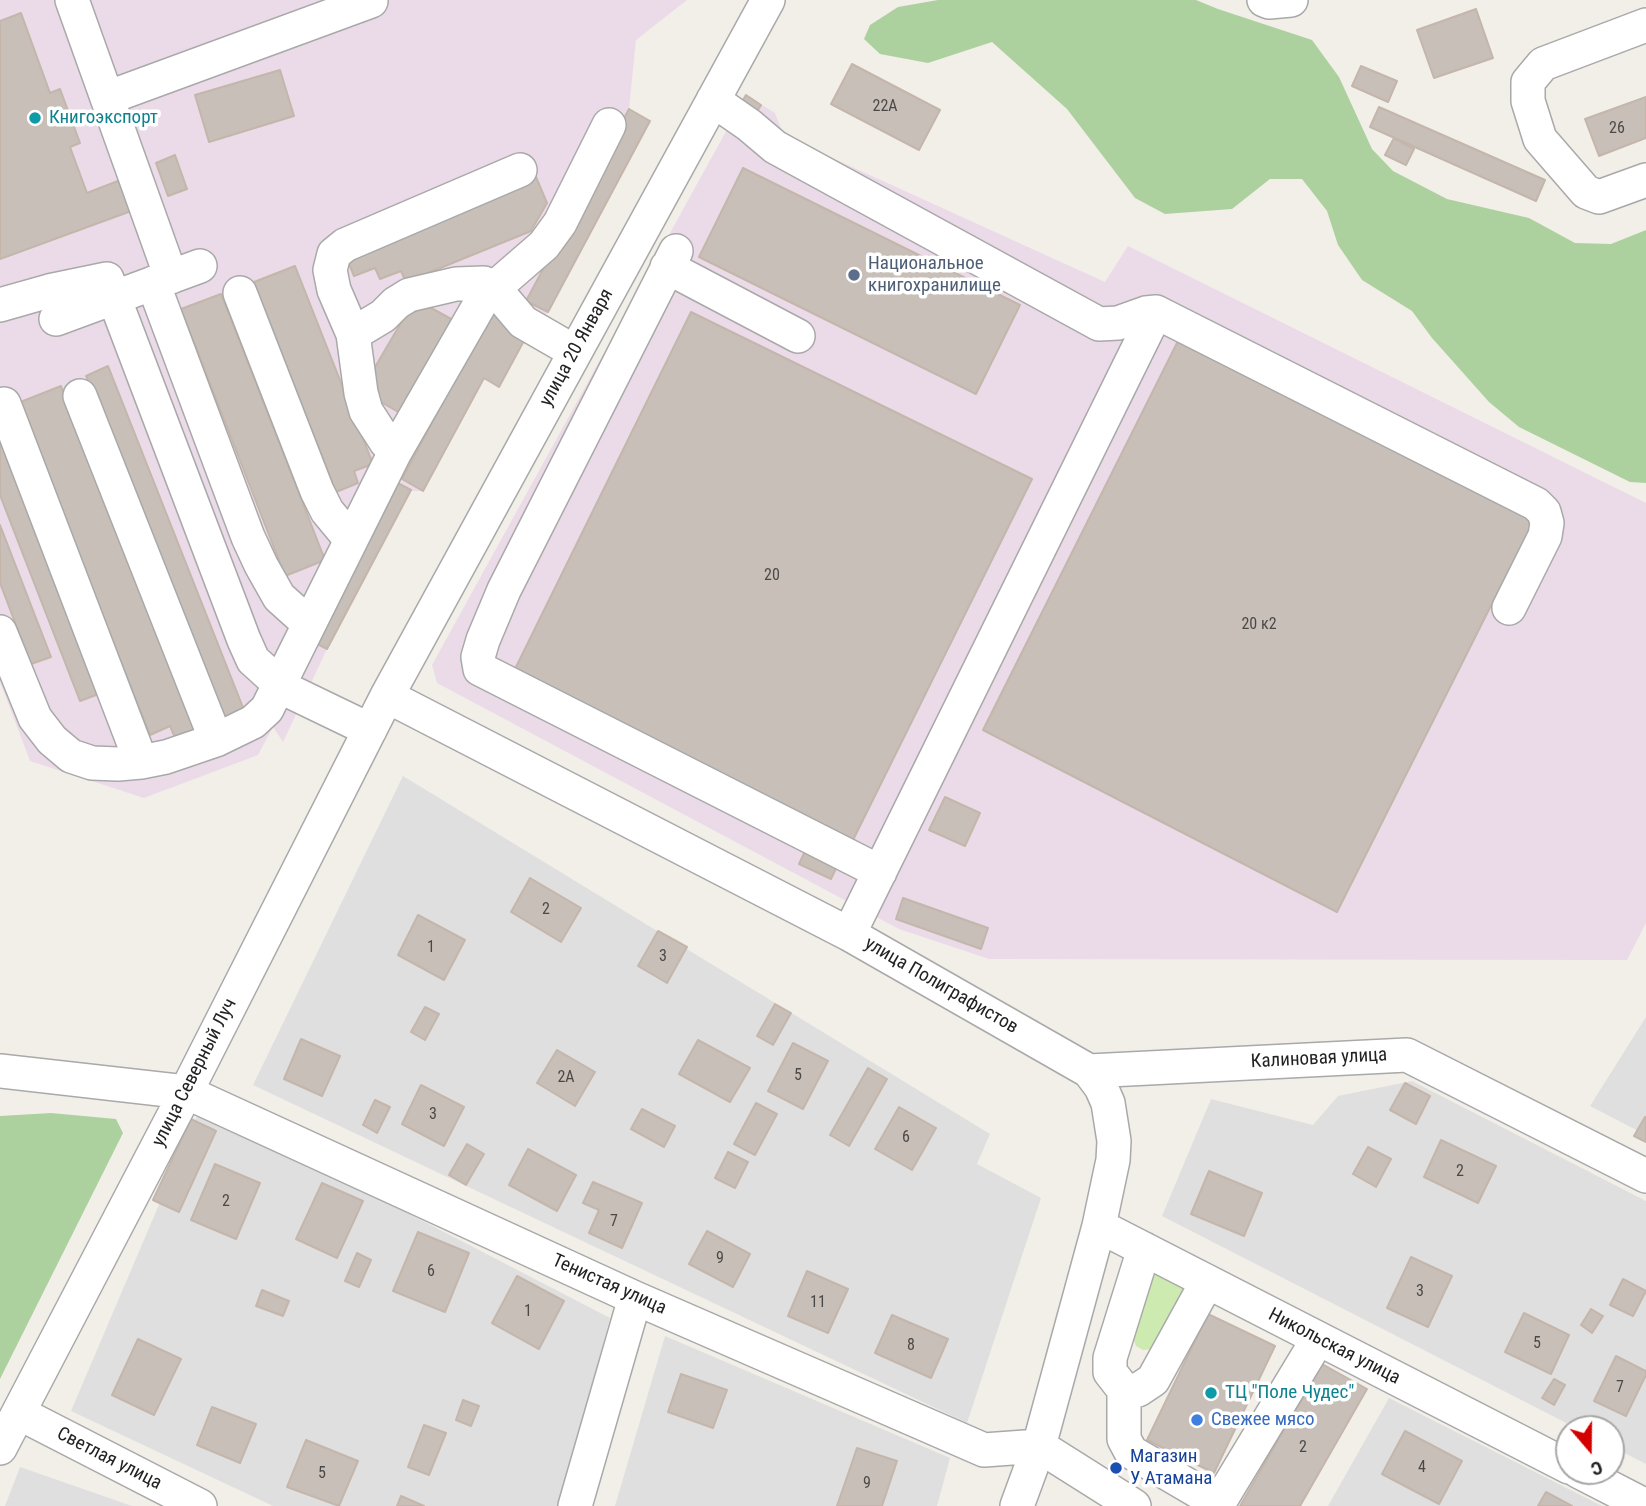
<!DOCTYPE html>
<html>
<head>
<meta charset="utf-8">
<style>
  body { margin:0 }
  #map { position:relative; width:1646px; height:1506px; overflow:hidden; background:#f2efe9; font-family:"Roboto Condensed",sans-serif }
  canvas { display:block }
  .north { position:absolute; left:1555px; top:1415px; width:70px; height:70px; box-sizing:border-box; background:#fff; border:2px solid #a7a7a7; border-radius:50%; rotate:160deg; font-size:19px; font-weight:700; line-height:28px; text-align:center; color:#222 }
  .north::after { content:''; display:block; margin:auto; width:24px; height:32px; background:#d40000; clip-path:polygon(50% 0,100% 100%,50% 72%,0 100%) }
</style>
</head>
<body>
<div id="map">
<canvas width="1646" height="1506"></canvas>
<div class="north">С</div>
</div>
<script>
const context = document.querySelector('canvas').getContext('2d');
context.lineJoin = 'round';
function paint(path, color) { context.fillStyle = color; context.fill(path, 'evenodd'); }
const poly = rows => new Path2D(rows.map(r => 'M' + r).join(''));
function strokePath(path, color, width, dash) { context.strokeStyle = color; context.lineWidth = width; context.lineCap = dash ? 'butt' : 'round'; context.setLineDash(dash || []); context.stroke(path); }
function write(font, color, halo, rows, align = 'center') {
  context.font = font + ' "Roboto Condensed",sans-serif'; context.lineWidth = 7; context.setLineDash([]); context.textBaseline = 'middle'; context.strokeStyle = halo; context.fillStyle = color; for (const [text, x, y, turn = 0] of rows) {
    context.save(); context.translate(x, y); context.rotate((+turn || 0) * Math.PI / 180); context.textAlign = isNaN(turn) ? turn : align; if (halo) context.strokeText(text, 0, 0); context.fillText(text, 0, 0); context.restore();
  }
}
paint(poly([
  [403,776,990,1134,977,1164,1041,1198,967,1423,253,1085],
  [1646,1017,1646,1135,1590,1106],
  [1412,1081,1646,1201,1646,1464,1611,1446,1611,1429,1578,1429,1162,1216,1211,1099,1313,1125,1338,1096],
  [201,1106,610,1318,560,1506,273,1506,71,1411],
  [665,1336,950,1458,937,1506,615,1506],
  [1389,1398,1602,1506,1328,1506],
  [20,1467,132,1506,5,1506]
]), '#e0dfdf');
paint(poly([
  [0,0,687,0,636,40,629,109,650,121,548,312,526,337,499,387,483,379,423,491,411,491,327,649,283,742,273,727,258,755,144,798,30,761,0,682],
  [746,95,775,113,784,136,1105,282,1128,246,1646,503,1646,923,1627,960,989,959,899,929,437,683,432,665]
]), '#ebdbe8');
paint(poly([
  [1156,1274,1181,1283,1184,1290,1155,1349,1143,1350,1136,1346,1133,1338,1152,1279]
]), '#cdebb0');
paint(poly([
  [938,0,1196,0,1218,9,1312,40,1339,77,1372,149,1393,171,1447,199,1529,218,1575,243,1611,244,1646,230,1646,483,1630,482,1519,427,1489,402,1432,338,1412,311,1362,280,1338,245,1327,211,1302,179,1270,179,1232,209,1165,214,1135,198,1067,109,992,42,928,63,880,54,864,39,870,25,898,7],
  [51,1113,116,1119,123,1133,0,1379,0,1116]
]), '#add19e');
const building = poly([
  [1476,9,1493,58,1434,78,1417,30,1476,9],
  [21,13,50,93,60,89,80,143,70,147,87,193,123,179,134,210,0,259,0,21,21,13],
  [852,64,940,110,919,150,831,104,852,64],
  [1361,66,1397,81,1388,102,1352,86,1361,66],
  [280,70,294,116,209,142,195,95,280,70],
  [746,95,761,105,753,118,738,108,746,95],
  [1646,97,1646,138,1599,156,1585,119,1646,97],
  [1379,107,1545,180,1536,201,1370,127,1379,107],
  [629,109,650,121,548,312,526,301,629,109],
  [1394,138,1414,149,1406,165,1385,155,1394,138],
  [175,155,187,189,168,196,156,163,175,155],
  [743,168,1020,305,976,394,699,257,743,168],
  [536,177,547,203,531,231,406,282,401,271,380,279,375,268,354,276,345,254,536,177],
  [295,266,373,464,354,471,358,483,336,492,254,282,295,266],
  [221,294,325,560,285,576,181,309,221,294],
  [415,299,453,320,400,413,374,398,368,379,415,299],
  [493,308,526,337,499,387,484,378,423,491,402,479,493,308],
  [691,312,1032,479,853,840,513,673,691,312],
  [1179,339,1534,520,1337,912,983,730,1179,339],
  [108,366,244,710,221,720,86,376,108,366],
  [61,386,197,731,176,740,170,726,150,735,18,403,61,386],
  [0,424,104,692,80,701,0,495,0,424],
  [390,479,411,490,327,649,306,638,390,479],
  [0,525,51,657,31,664,0,583,0,525],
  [945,797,980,813,965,846,929,830,945,797],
  [806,849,838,864,831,879,799,864,806,849],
  [530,878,581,908,561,942,511,912,530,878],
  [903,898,988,928,981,949,896,919,903,898],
  [418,915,465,940,444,980,398,955,418,915],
  [658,931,687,947,667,983,638,966,658,931],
  [775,1004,791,1013,773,1045,757,1036,775,1004],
  [425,1007,439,1014,425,1040,411,1032,425,1007],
  [301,1039,340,1056,322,1096,284,1079,301,1039],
  [698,1040,750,1068,730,1102,679,1074,698,1040],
  [793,1043,828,1061,803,1109,768,1091,793,1043],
  [557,1050,595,1072,575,1106,537,1083,557,1050],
  [868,1068,887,1079,849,1146,830,1135,868,1068],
  [1405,1083,1430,1096,1416,1124,1390,1110,1405,1083],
  [421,1085,464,1107,444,1146,402,1124,421,1085],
  [375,1100,390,1107,377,1133,363,1125,375,1100],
  [756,1103,777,1114,755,1155,734,1144,756,1103],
  [899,1107,936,1128,912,1170,875,1149,899,1107],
  [642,1109,675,1126,664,1147,631,1129,642,1109],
  [1645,1117,1646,1118,1646,1142,1634,1136,1645,1117],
  [191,1119,216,1131,179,1212,153,1200,191,1119],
  [1441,1140,1496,1166,1478,1203,1424,1177,1441,1140],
  [467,1144,484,1154,466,1185,449,1175,467,1144],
  [1368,1147,1391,1159,1376,1187,1353,1174,1368,1147],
  [528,1149,576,1175,557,1211,509,1185,528,1149],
  [728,1152,748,1162,735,1188,715,1178,728,1152],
  [215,1164,260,1183,236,1239,191,1220,215,1164],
  [1209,1171,1262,1193,1244,1236,1191,1214,1209,1171],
  [593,1182,642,1203,622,1248,589,1233,599,1210,583,1203,593,1182],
  [322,1183,363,1201,337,1258,296,1239,322,1183],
  [707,1231,750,1254,733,1287,689,1264,707,1231],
  [418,1232,469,1253,445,1312,393,1291,418,1232],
  [357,1253,371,1260,359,1287,345,1281,357,1253],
  [1411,1257,1452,1276,1428,1327,1387,1308,1411,1257],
  [807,1271,848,1289,828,1333,788,1316,807,1271],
  [517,1276,564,1301,539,1349,492,1323,517,1276],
  [1623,1279,1646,1291,1633,1316,1610,1305,1623,1279],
  [262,1290,289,1301,283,1316,256,1306,262,1290],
  [1591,1309,1603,1316,1592,1333,1581,1325,1591,1309],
  [1524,1313,1569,1335,1551,1374,1505,1352,1524,1313],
  [1208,1314,1275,1346,1214,1473,1147,1440,1208,1314],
  [892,1315,948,1339,931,1378,875,1353,892,1315],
  [138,1339,181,1359,154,1415,112,1395,138,1339],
  [1616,1356,1646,1371,1646,1375,1626,1416,1594,1401,1616,1356],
  [1322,1364,1367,1389,1300,1506,1240,1506,1322,1364],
  [681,1374,727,1390,713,1428,668,1412,681,1374],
  [1554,1379,1565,1385,1554,1405,1542,1398,1554,1379],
  [463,1400,479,1406,471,1426,456,1420,463,1400],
  [212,1407,256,1424,240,1463,197,1445,212,1407],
  [424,1425,446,1433,429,1475,408,1467,424,1425],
  [1405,1431,1462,1461,1439,1504,1382,1474,1405,1431],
  [306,1440,358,1461,339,1506,287,1487,306,1440],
  [857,1448,897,1461,882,1506,837,1506,857,1448],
  [1546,1492,1572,1506,1538,1506,1546,1492],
  [401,1496,424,1506,397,1506,401,1496]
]);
paint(building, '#c7bfb8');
strokePath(building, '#c4b6ab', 2);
const minor = poly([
  [72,0,171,277],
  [1264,0,1269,2,1291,0],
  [1646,25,1543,64,1528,82,1528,101,1540,139,1586,192,1599,197,1646,180],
  [107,98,371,1],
  [713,100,749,125,775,147,1099,324,1118,323,1146,313,1156,312,1536,504,1544,512,1547,523,1545,536,1509,608],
  [676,251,504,590,483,640,478,657,480,669,880,872],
  [667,267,798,336],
  [153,283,248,537,261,565,279,597,309,624],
  [240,293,317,491,327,511,351,540],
  [0,305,49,291,107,279,244,640,253,660,285,689,370,730],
  [56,319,200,266],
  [353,334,383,316,396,303,409,295,456,284,484,283,495,289,523,322,575,352],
  [80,396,216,740],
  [4,404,141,762],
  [395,452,386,442,366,411,361,393,353,334,334,290,330,270,334,254,345,245,520,170],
  [0,632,35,718,52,740,71,756,92,763,118,764,141,762,166,757,216,740,253,722,267,709,395,452,484,297,544,245,560,223,609,125],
  [387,696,849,934,1089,1071,1101,1087,1108,1103,1114,1141,1113,1160,1099,1226,1039,1446,1017,1506],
  [849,934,1156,312],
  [0,1071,186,1092,635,1298,984,1450,1039,1446],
  [1089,1071,1407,1055,1646,1176],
  [1099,1226,1569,1467],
  [1144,1249,1110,1358,1110,1372,1124,1390,1138,1390,1153,1380,1207,1282],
  [1124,1390,1124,1439,1131,1452,1218,1503],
  [19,1413,200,1506],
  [1039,1446,1134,1506],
  [0,1448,186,1092,387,696,768,0],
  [1578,1471,1646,1506],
  [575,1506,635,1298],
  [1217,1506,1318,1339]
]);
strokePath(minor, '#a9a9a9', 36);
strokePath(minor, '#fff', 33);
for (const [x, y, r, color] of [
  [35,118,7,"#0f9aa8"],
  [854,275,7,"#5c6f8a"],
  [1211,1393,7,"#0f9aa8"],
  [1197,1420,7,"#3f7fe0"],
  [1116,1468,7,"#1a4fb4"]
]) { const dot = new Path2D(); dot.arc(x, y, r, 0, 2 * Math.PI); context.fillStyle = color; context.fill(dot); strokePath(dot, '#fff', 2.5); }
write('16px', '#4b4948', null, [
  ["22А",885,107],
  ["26",1617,129],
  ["20",772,576],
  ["20 к2",1259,625],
  ["2",546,910],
  ["1",431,948],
  ["3",663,957],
  ["5",798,1076],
  ["2А",566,1078],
  ["3",433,1115],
  ["6",906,1138],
  ["2",1460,1172],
  ["2",226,1202],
  ["7",614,1222],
  ["9",720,1259],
  ["6",431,1272],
  ["3",1420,1292],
  ["11",818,1303],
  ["1",528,1312],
  ["5",1537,1344],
  ["8",911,1346],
  ["7",1620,1388],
  ["2",1303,1448],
  ["4",1422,1468],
  ["5",322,1474],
  ["9",867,1484]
]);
write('19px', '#0d838f', '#fff', [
  ["Книгоэкспорт",49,118],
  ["ТЦ \"Поле Чудес\"",1225,1393]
], 'left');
write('19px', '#4e5e75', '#fff', [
  ["Национальное",868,264],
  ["книгохранилище",868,286]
], 'left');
write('19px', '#222', '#fff', [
  ["улица 20 Января",577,348,-61],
  ["улица Полиграфистов",941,986,30],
  ["Калиновая улица",1319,1059,-3],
  ["улица Северный Луч",195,1073,-63],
  ["Тенистая улица",609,1285,24],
  ["Никольская улица",1334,1347,27],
  ["Светлая улица",109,1459,27]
]);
write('19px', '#366cbe', '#fff', [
  ["Свежее мясо",1211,1420]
], 'left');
write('19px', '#164399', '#fff', [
  ["Магазин",1130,1457],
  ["У Атамана",1130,1479]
], 'left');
</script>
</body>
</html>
